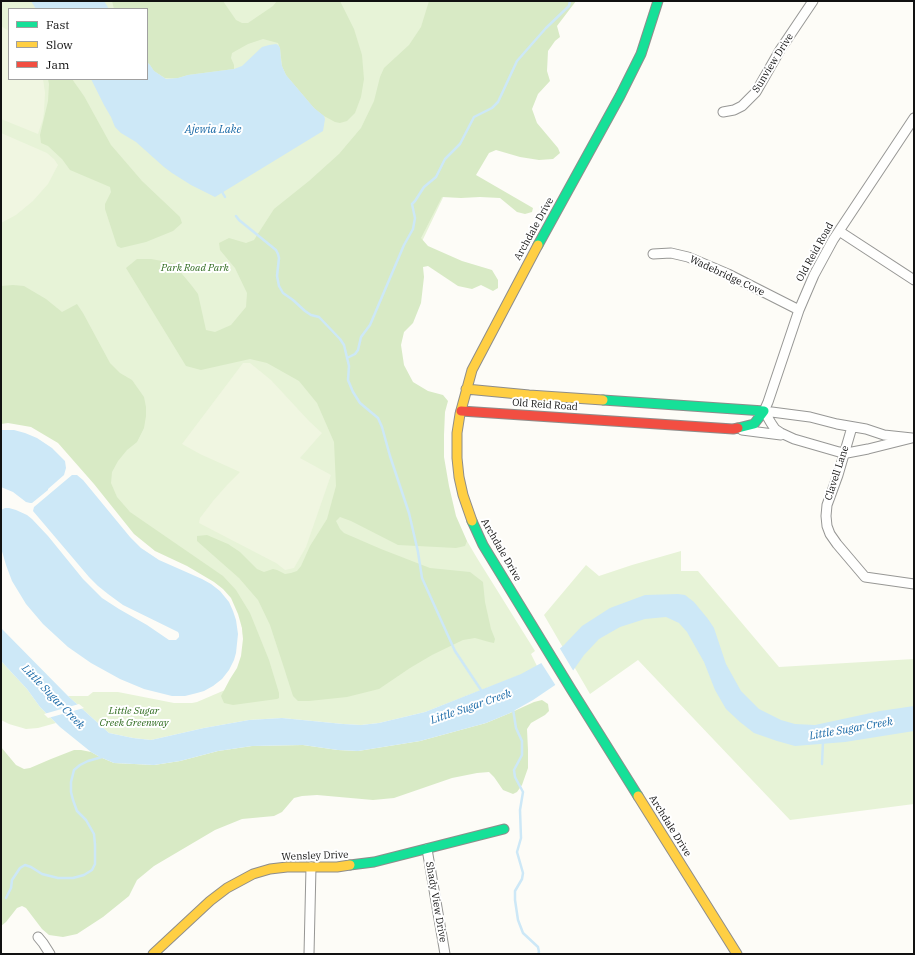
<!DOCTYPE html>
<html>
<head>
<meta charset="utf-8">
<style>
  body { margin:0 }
  #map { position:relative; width:915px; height:955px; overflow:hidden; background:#fdfcf7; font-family:"IBM Plex Serif",serif }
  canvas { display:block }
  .frame { position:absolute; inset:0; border:2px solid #111; pointer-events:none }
  .legend { position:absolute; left:8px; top:8px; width:140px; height:72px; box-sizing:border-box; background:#fff; border:1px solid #a0a0a0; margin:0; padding:5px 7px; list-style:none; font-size:12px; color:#111 }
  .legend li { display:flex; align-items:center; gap:8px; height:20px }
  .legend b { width:20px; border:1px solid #a0a0a0 }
</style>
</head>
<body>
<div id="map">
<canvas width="915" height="955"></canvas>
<div class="frame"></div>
<ul class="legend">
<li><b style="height:5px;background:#16e098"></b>Fast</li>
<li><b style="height:5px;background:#ffcf43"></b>Slow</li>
<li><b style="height:5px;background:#f24e42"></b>Jam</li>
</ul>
</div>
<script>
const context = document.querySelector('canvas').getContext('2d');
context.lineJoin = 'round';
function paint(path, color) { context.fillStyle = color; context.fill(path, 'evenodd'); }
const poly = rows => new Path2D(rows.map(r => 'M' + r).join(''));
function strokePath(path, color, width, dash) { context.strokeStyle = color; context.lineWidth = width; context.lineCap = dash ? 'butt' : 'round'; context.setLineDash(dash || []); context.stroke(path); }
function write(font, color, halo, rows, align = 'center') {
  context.font = font + ' "IBM Plex Serif",serif'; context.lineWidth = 4; context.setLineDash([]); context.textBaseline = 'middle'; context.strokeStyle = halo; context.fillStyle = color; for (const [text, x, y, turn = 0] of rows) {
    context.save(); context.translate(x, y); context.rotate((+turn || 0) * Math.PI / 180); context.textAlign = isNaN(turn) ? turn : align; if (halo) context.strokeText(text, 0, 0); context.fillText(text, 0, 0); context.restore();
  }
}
paint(poly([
  [1,1,562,1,461,160,358,375,413,544,467,541,477,558,535,651,531,654,538,668,425,712,379,723,361,725,343,724,282,718,249,720,204,728,151,740,133,738,109,733,68,696,88,696,93,692,118,692,174,703,192,703,197,702,239,684,246,659,238,597,135,522,107,490,1,387],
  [9,9,147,9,147,79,9,79],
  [681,551,681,571,698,571,779,667,914,659,914,804,790,820,638,660,590,694,544,615,586,565,599,576,632,565],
  [1,661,27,689,40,707,56,723,38,728,26,729,9,724,1,720]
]), '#e7f3d7');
paint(poly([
  [112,1,223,1,236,20,242,23,248,23,273,6,277,1,340,1,354,29,362,55,364,79,361,97,355,113,347,121,340,123,335,122,324,116,314,108,286,75,282,66,280,48,278,43,263,39,248,44,232,53,231,58,234,65,234,69,188,75,178,78,165,78,154,71,150,65,147,62,147,9,114,9],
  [429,1,576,1,557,26,560,37,555,41,548,51,547,71,550,81,538,94,532,109,537,123,558,148,560,153,553,159,539,160,520,157,496,150,489,153,476,175,533,208,532,212,525,214,517,212,500,198,480,197,461,198,442,197,421,238,428,246,462,261,492,270,498,280,498,288,493,291,481,285,472,289,458,286,428,266,423,267,424,277,421,303,413,323,404,332,401,345,404,365,413,382,428,391,443,395,448,401,445,412,444,435,444,457,449,486,456,516,467,541,465,546,456,548,398,545,351,521,340,517,336,521,340,529,344,533,381,549,430,568,470,572,483,582,485,602,491,629,495,639,494,643,489,642,475,638,463,640,432,655,410,668,379,689,347,697,309,701,298,701,293,696,285,671,270,625,258,600,239,578,197,541,197,536,207,535,228,544,240,552,257,569,264,572,273,569,277,570,285,574,291,573,297,571,301,566,310,546,327,519,336,486,334,442,317,403,299,381,267,363,250,359,201,370,186,366,126,268,137,259,151,259,173,263,192,286,198,294,206,330,215,332,231,325,246,307,247,293,235,268,220,250,219,243,229,238,246,243,254,240,274,209,309,181,339,154,361,128,374,101,380,77,384,68,409,45,421,27],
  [48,79,72,79,84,96,111,145,142,181,180,217,182,223,173,231,146,242,121,248,117,246,105,209,105,204,111,192,110,187,70,170,62,159,48,146,41,143,40,135,48,101,49,84],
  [13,285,24,286,46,299,62,312,77,304,83,313,110,363,120,373,132,380,144,397,146,407,146,416,144,428,137,442,127,450,118,461,112,472,111,483,117,497,130,512,223,576,236,590,250,613,269,660,279,693,279,698,277,699,233,705,224,703,221,696,230,679,237,668,241,656,243,639,242,628,238,614,231,598,223,589,214,582,187,566,155,551,134,534,94,484,58,443,31,427,8,423,1,424,1,286],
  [542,700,548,704,549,711,545,715,531,723,527,729,528,750,528,768,522,785,517,792,513,794,503,790,494,777,489,772,477,773,452,778,394,798,373,800,317,795,302,796,294,798,282,812,274,816,242,819,215,830,154,866,137,880,129,896,103,917,77,934,63,937,49,935,42,929,26,908,22,906,17,908,6,922,1,926,1,747,16,765,24,769,30,768,51,759,74,750,81,750,91,752,100,757,114,763,154,765,180,761,218,751,252,746,303,745,338,750,358,751,420,741,486,723,510,713,534,702]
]), '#d8eac5');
paint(poly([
  [1,26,9,31,9,79,43,79,45,93,44,111,43,119,38,134,1,119],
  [1,133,47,153,54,159,58,165,48,184,33,201,16,215,1,223],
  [243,363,250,363,271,380,309,421,322,433,300,458,331,475,306,547,294,568,285,570,276,563,199,523,200,518,213,501,227,485,240,472,200,454,182,444]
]), '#f0f6e1');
paint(poly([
  [31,1,104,1,109,9,36,9],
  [276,44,278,45,280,48,281,60,282,66,286,75,314,108,324,116,325,119,323,131,215,197,191,185,172,173,164,167,136,142,121,133,115,127,111,117,104,105,91,79,147,79,147,62,150,65,154,71,166,79,178,78,188,75,234,69,242,66,262,47,269,45],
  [1,430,14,430,25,433,37,438,52,448,65,461,66,468,64,475,48,489,48,490,32,503,30,503,26,502,13,492,1,487],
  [72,475,77,475,83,480,130,537,141,548,159,560,202,579,211,584,220,591,229,602,233,611,236,620,238,634,236,653,234,660,229,670,222,679,213,686,204,691,197,693,185,696,172,696,144,689,120,679,91,663,68,647,43,624,26,604,12,581,6,565,1,548,1,510,5,508,9,508,16,510,27,515,32,519,48,536,83,579,102,598,119,609,147,625,169,640,176,640,179,637,179,634,178,632,123,605,108,594,98,586,89,577,33,511,34,507],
  [678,594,685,595,694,602,708,619,714,628,726,664,741,691,759,709,781,720,795,724,815,725,880,711,914,706,914,731,845,742,795,746,777,741,754,733,740,722,726,709,715,690,704,662,687,632,679,623,666,617,645,619,620,627,599,639,584,655,570,675,533,700,510,713,486,723,420,741,358,751,338,750,303,745,252,746,218,751,180,761,154,765,114,763,100,757,91,752,60,727,40,707,27,689,1,661,1,628,68,696,109,733,133,738,151,740,204,728,249,720,282,718,343,724,361,725,379,723,425,712,521,674,545,661,564,645,582,626,610,608,645,595]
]), '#cde8f7');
paint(poly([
  [559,647,574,672,571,676,556,686,540,661],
  [79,704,84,708,48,718,44,714]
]), '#fdfcf7');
strokePath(poly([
  [221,190,225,197],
  [236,216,239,220,276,250,278,254,279,258,277,276,279,286,283,293,293,300,305,311,311,315,319,317,340,339,344,345,349,366,348,380,353,392,360,403,378,418,382,427,390,456,409,513,418,552,422,578,455,651,481,690,483,691],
  [347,358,355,354,358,350,361,337,370,325,404,245,413,229,415,218,412,204,415,201,424,187,436,177,445,159,460,144,474,117,492,108,498,102,517,61,546,28,569,6,570,1],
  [513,709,516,728,522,741,522,755,514,770,515,777,523,792,520,810,521,838,517,852,523,873,522,879,515,891,515,900,518,920,523,933,538,947,539,952,538,954],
  [822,764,823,741],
  [6,898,11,888,12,880,20,868,25,865,31,867,42,874,58,878,73,878,84,875,92,870,95,864,95,845,94,834,86,820,77,811,73,800,71,792,71,782,74,770,80,765,88,761,102,757]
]), '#cde8f7', 2.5);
const street = poly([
  [723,112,734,110,742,106,756,92,780,50,813,1],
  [839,231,914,280],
  [653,254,671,253,688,257,728,274,799,310],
  [764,411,768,402,799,310,814,275,833,240,914,118],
  [764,411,810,417,837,424,866,429,884,435,912,438,868,449,847,453,839,452,794,439,781,433,775,429,771,423,764,411],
  [852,427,838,475,827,505,826,516,827,526,830,534,837,544,865,577,914,584],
  [742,430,781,435],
  [427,849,445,954],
  [38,937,43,943,50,954],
  [309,954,311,867]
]);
const fast = poly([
  [538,245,620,96,641,54,658,1],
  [603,400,764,411,754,424,738,428],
  [472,521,483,545,571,689,638,796],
  [350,865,374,862,504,829]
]);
const slow = poly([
  [466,389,529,395,603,400],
  [472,521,463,495,459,477,457,458,457,433,460,414,472,370,538,245],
  [638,796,737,954],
  [153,954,210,901,227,888,253,874,270,869,287,867,337,867,350,865]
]);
const jam = poly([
  [461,411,733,429,738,428]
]);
strokePath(street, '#979795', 11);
strokePath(fast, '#8e8d8b', 11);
strokePath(slow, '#8e8d8b', 11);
strokePath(jam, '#8e8d8b', 11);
strokePath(street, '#fffffe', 9);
strokePath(fast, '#16e098', 9);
strokePath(slow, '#ffcf43', 9);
strokePath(jam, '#f24e42', 9);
write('10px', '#111', '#fff', [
  ["Sunview Drive",773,63,-58],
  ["Archdale Drive",534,229,-61],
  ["Old Reid Road",815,252,-61],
  ["Wadebridge Cove",727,276,25],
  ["Old Reid Road",545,405,4],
  ["Clavell Lane",837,473,-72],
  ["Archdale Drive",501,550,60],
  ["Archdale Drive",670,826,58],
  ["Wensley Drive",315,856,-2],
  ["Shady View Drive",436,902,80]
]);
write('italic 10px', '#2f6b1f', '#fff', [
  ["Park Road Park",195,268],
  ["Little Sugar",134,711],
  ["Creek Greenway",134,723]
]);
write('italic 11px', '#1768a6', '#fff', [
  ["Ajewia Lake",213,130],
  ["Little Sugar Creek",53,697,46],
  ["Little Sugar Creek",471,707,-19],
  ["Little Sugar Creek",851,729,-10]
]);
</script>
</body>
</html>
